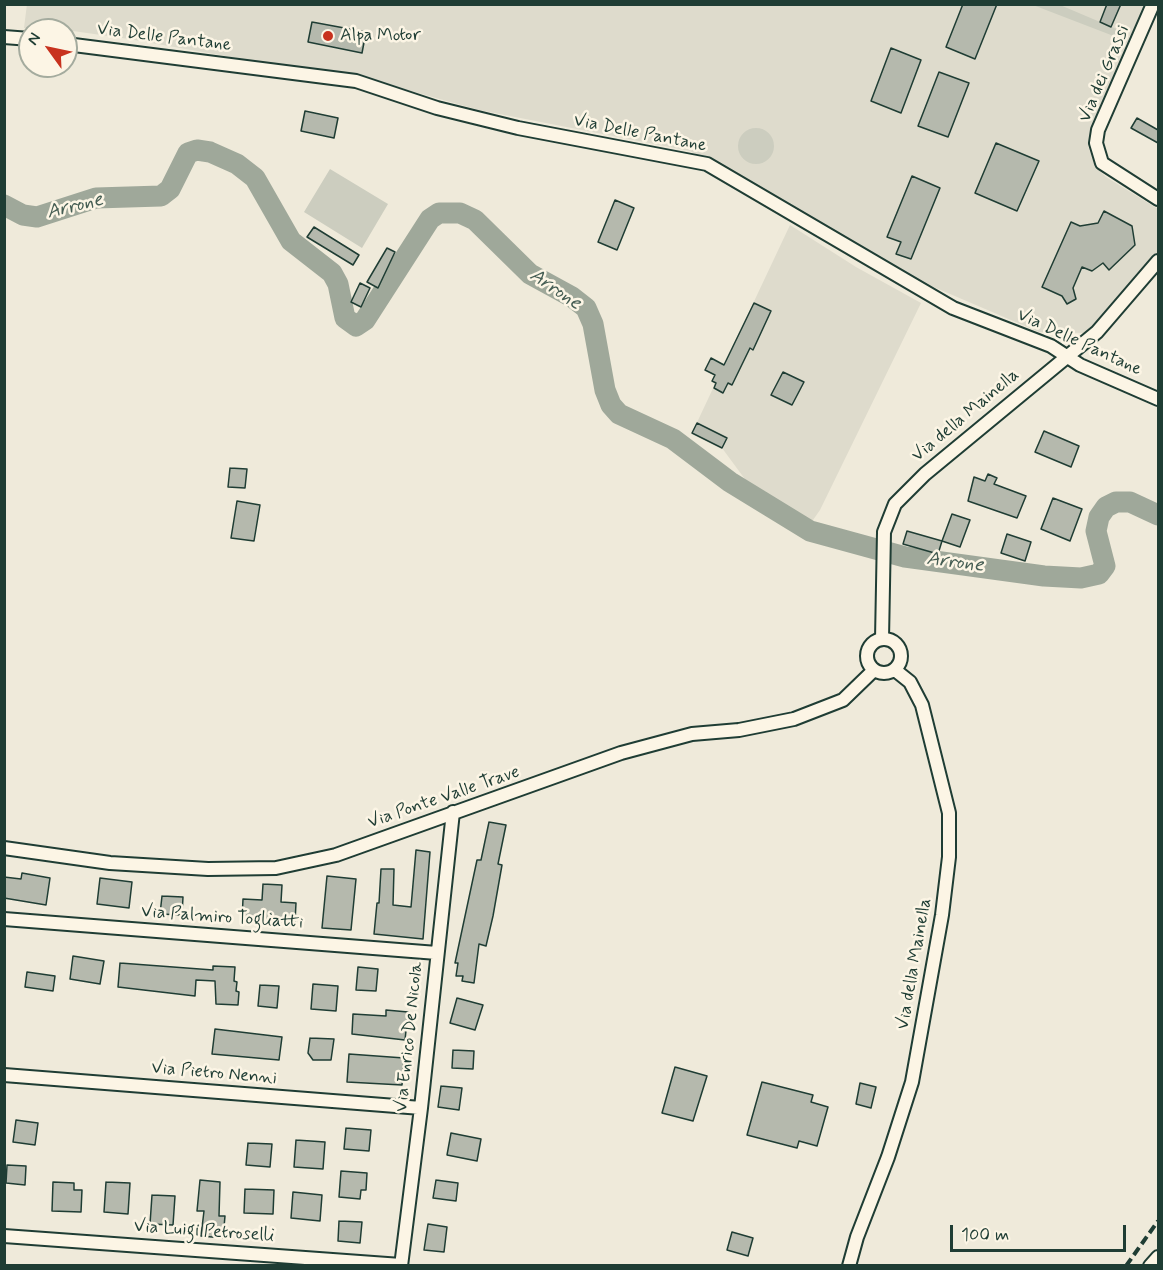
<!DOCTYPE html>
<html>
<head>
<meta charset="utf-8">
<style>
  body { margin:0 }
  #map { position:relative; width:1163px; height:1270px; overflow:hidden; background:#efeada; font-family:Mynerve,sans-serif }
  canvas { display:block }
  .frame { position:absolute; inset:0; border:6px solid #1f3d34; pointer-events:none }
  .north { position:absolute; left:18px; top:18px; width:60px; height:60px; box-sizing:border-box; background:#fcf5e5; border:2px solid #a4ab9e; border-radius:50%; rotate:303deg; font-size:16px; font-weight:700; line-height:24px; text-align:center; color:#1f3d34 }
  .north::after { content:''; display:block; margin:auto; width:21px; height:27px; background:#c8321e; clip-path:polygon(50% 0,100% 100%,50% 72%,0 100%) }
  .scale { position:absolute; left:950px; top:1225px; width:176px; height:27px; box-sizing:border-box; border:3px solid #1f3d34; border-top:0; padding-left:8px; font-size:18px; line-height:21px; white-space:nowrap; color:#1f3d34; -webkit-text-stroke:4px #fcf5e5; paint-order:stroke }
</style>
</head>
<body>
<div id="map">
<canvas width="1163" height="1270"></canvas>
<div class="frame"></div>
<div class="north">N</div>
<div class="scale">100 m</div>
</div>
<script>
const context = document.querySelector('canvas').getContext('2d');
context.lineJoin = 'round';
function paint(path, color) { context.fillStyle = color; context.fill(path, 'evenodd'); }
const poly = rows => new Path2D(rows.map(r => 'M' + r).join(''));
function strokePath(path, color, width, dash) { context.strokeStyle = color; context.lineWidth = width; context.lineCap = dash ? 'butt' : 'round'; context.setLineDash(dash || []); context.stroke(path); }
function write(font, color, halo, rows, align = 'center') {
  context.font = font + ' Mynerve,sans-serif'; context.lineWidth = 5; context.setLineDash([]); context.textBaseline = 'middle'; context.strokeStyle = halo; context.fillStyle = color; for (const [text, x, y, turn = 0] of rows) {
    context.save(); context.translate(x, y); context.rotate((+turn || 0) * Math.PI / 180); context.textAlign = isNaN(turn) ? turn : align; if (halo) context.strokeText(text, 0, 0); context.fillText(text, 0, 0); context.restore();
  }
}
paint(poly([
  [27,4,1145,5,1098,111,1088,146,1095,166,1106,177,1158,209,1158,253,1095,327,1086,333,1039,332,915,279,690,151,479,110,354,75,248,60,129,39,66,30,24,28],
  [790,225,856,267,921,303,820,510,813,520,807,522,750,486,722,448,692,433]
]), '#dedbcc');
paint(poly([
  [1033,5,1060,5,1126,33,1124,40],
  '738 146a18 18 0 1 1 36 0a18 18 0 1 1-36 0Z',
  [330,169,388,204,362,248,304,212]
]), '#cccdbf');
strokePath(poly([
  [4,205,23,215,37,217,96,198,161,196,170,189,188,153,197,150,210,152,237,164,255,178,291,241,332,273,338,284,345,318,356,326,365,320,430,219,439,213,460,213,475,220,530,274,572,297,586,308,593,324,605,390,611,405,619,414,673,439,730,482,810,531,905,557,1044,576,1081,578,1099,574,1105,566,1096,531,1099,517,1106,507,1116,502,1130,502,1158,515]
]), '#9fa89a', 21);
const building = poly([
  [963,4,997,4,975,59,946,47,963,4],
  [1107,4,1121,4,1111,27,1100,22,1107,4],
  [312,22,366,32,362,53,308,42,312,22],
  [891,48,921,60,901,113,871,101,891,48],
  [939,72,969,83,948,137,918,126,939,72],
  [305,111,338,118,334,138,301,131,305,111],
  [1137,118,1158,130,1158,143,1131,128,1137,118],
  [996,143,1039,161,1017,211,975,193,996,143],
  [912,176,940,188,911,259,896,254,901,242,887,237,912,176],
  [615,200,634,208,617,250,598,242,615,200],
  [1104,211,1132,226,1135,245,1109,270,1103,263,1092,271,1082,267,1073,288,1076,299,1067,304,1062,296,1042,287,1071,222,1080,226,1098,223,1104,211],
  [314,227,359,255,353,265,307,237,314,227],
  [387,248,395,252,378,288,367,282,387,248],
  [360,283,370,288,361,307,351,302,360,283],
  [754,303,771,311,753,350,750,348,732,385,728,383,723,393,714,388,716,383,712,381,715,375,705,370,711,358,724,365,754,303],
  [783,372,804,382,792,405,771,395,783,372],
  [697,423,727,438,722,448,692,433,697,423],
  [1044,431,1079,446,1071,467,1035,452,1044,431],
  [230,468,247,469,245,488,228,487,230,468],
  [988,474,997,478,994,484,1026,496,1017,518,968,501,974,477,985,481,988,474],
  [1053,498,1082,509,1070,541,1041,529,1053,498],
  [237,501,260,505,254,541,231,538,237,501],
  [952,514,970,520,960,547,942,541,952,514],
  [907,531,942,541,938,554,903,544,907,531],
  [1007,534,1031,542,1025,561,1001,553,1007,534],
  [489,822,506,825,498,864,502,865,493,916,486,946,479,944,474,983,462,981,463,976,456,976,458,963,455,963,477,860,481,860,489,822],
  [416,850,430,852,423,939,374,934,377,903,379,903,381,869,394,869,393,905,411,907,416,850],
  [22,873,50,878,46,905,4,898,4,877,21,879,22,873],
  [327,876,356,879,351,930,322,928,327,876],
  [100,878,132,882,129,908,97,904,100,878],
  [263,884,282,885,281,902,296,903,295,922,242,920,243,899,262,900,263,884],
  [162,896,183,897,182,915,160,914,162,896],
  [73,956,104,961,100,984,70,979,73,956],
  [120,963,213,970,213,966,235,967,234,981,237,982,236,991,239,992,238,1005,216,1004,215,981,196,980,195,996,118,987,120,963],
  [358,967,378,969,376,991,356,990,358,967],
  [27,972,55,976,53,991,25,987,27,972],
  [313,984,338,986,336,1011,311,1009,313,984],
  [260,985,279,986,277,1008,258,1006,260,985],
  [457,998,483,1005,475,1030,450,1023,457,998],
  [386,1010,408,1012,405,1040,352,1034,353,1014,386,1016,386,1010],
  [215,1029,282,1037,279,1060,212,1054,215,1029],
  [310,1038,334,1039,331,1060,313,1060,308,1053,310,1038],
  [453,1050,474,1051,473,1069,452,1068,453,1050],
  [349,1054,404,1058,402,1085,347,1082,349,1054],
  [675,1067,707,1076,693,1121,662,1113,675,1067],
  [762,1082,813,1095,811,1102,828,1107,817,1146,799,1141,797,1148,747,1135,762,1082],
  [860,1083,876,1087,871,1108,856,1104,860,1083],
  [441,1086,462,1088,459,1110,438,1107,441,1086],
  [16,1120,38,1123,35,1145,13,1142,16,1120],
  [346,1128,371,1130,369,1151,344,1149,346,1128],
  [451,1133,481,1139,477,1161,447,1155,451,1133],
  [296,1140,325,1142,323,1169,294,1167,296,1140],
  [248,1143,272,1144,270,1167,246,1165,248,1143],
  [7,1165,26,1166,25,1185,6,1183,7,1165],
  [341,1171,367,1173,366,1190,361,1190,360,1199,339,1197,341,1171],
  [200,1180,220,1182,219,1216,225,1216,223,1238,201,1236,204,1211,197,1211,200,1180],
  [436,1180,458,1183,456,1201,433,1198,436,1180],
  [53,1182,74,1183,74,1190,82,1190,81,1212,52,1211,53,1182],
  [106,1182,130,1183,128,1214,104,1212,106,1182],
  [245,1189,274,1190,273,1214,244,1213,245,1189],
  [293,1192,322,1195,320,1221,291,1218,293,1192],
  [152,1195,175,1196,173,1225,150,1224,152,1195],
  [339,1221,362,1222,360,1243,338,1241,339,1221],
  [428,1224,447,1227,444,1252,424,1250,428,1224],
  [732,1232,753,1238,748,1256,727,1250,732,1232]
]);
paint(building, '#b5b9ad');
strokePath(building, '#1f3d34', 1.5);
const minor = poly([
  [1153,4,1098,130,1096,143,1102,163,1158,199],
  [4,37,30,39],
  [66,44,356,81,437,108,518,128,707,164,953,308,1051,346,1080,365,1158,399],
  '867 656a17 17 0 1 1 34 0a17 17 0 1 1-34 0Z',
  [882,639,884,532,895,504,925,474,1097,332,1158,261],
  [4,848,110,863,208,869,276,868,336,855,621,753,692,734,739,730,794,719,843,700,874,670],
  [4,919,437,953],
  [4,1075,421,1108],
  [4,1236,401,1265],
  [401,1266,421,1108,453,812],
  [849,1266,857,1237,888,1157,912,1082,942,915,949,857,949,813,922,705,910,682,895,670],
  [1150,1266,1158,1257]
]);
strokePath(minor, '#1f3d34', 16);
strokePath(minor, '#fcf5e5', 12);
strokePath(poly([
  [1126,1266,1158,1221]
]), '#1f3d34', 4, [9, 4.5]);
for (const [x, y, r, color] of [
  [328,36,6,"#c8321e"]
]) { const dot = new Path2D(); dot.arc(x, y, r, 0, 2 * Math.PI); context.fillStyle = color; context.fill(dot); strokePath(dot, '#fcf5e5', 2); }
write('18px', '#1f3d34', '#fcf5e5', [
  ["Alpa Motor",340,36]
], 'left');
write('18px', '#1f3d34', '#fcf5e5', [
  ["Via Delle Pantane",164,38,7],
  ["Via dei Grassi",1105,74,-67],
  ["Via Delle Pantane",640,134,11],
  ["Via Delle Pantane",1079,343,25],
  ["Via della Mainella",966,416,-40],
  ["Via Ponte Valle Trave",444,798,-19],
  ["Via Palmiro Togliatti",222,918,4],
  ["Via della Mainella",915,964,-80],
  ["Via Enrico De Nicola",410,1037,-84],
  ["Via Pietro Nenni",214,1074,5],
  ["Via Luigi Petroselli",204,1232,4]
]);
write('italic 20px', '#455d53', '#fcf5e5', [
  ["Arrone",75,207,-14],
  ["Arrone",555,290,34],
  ["Arrone",955,563,7]
]);
</script>
</body>
</html>
